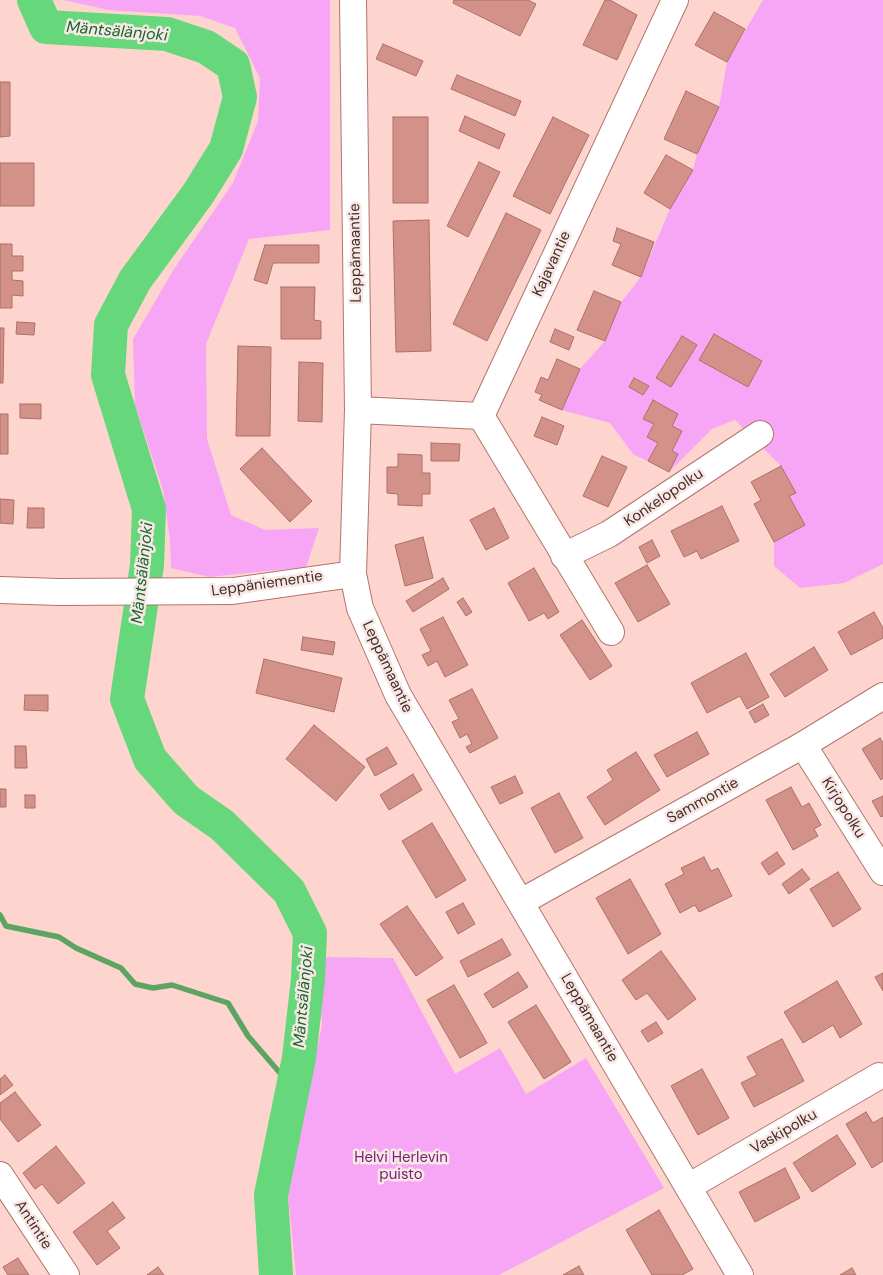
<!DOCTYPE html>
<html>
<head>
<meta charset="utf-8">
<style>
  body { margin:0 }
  canvas { display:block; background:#fdd4ce }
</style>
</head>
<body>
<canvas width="883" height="1275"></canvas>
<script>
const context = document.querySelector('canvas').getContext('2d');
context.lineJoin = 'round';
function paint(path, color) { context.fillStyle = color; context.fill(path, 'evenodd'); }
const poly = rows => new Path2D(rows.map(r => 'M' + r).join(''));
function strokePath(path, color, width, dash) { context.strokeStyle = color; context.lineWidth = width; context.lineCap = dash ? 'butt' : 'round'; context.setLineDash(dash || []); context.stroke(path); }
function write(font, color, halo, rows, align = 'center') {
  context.font = font + ' "DM Sans",sans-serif'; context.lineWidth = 5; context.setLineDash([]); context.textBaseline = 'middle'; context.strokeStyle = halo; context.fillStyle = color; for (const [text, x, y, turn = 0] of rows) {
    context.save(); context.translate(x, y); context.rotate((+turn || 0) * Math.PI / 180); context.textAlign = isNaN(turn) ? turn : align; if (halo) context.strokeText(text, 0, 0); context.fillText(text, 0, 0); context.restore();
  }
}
paint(poly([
  [63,0,330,0,330,230,249,239,206,344,207,439,231,515,265,530,319,528,306,567,209,577,171,568,170,539,163,490,135,405,133,339,174,269,233,183,258,121,260,78,235,28,200,16,109,10],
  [763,0,883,0,883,564,844,583,800,588,774,566,774,542,804,525,789,496,796,492,781,466,735,420,712,429,669,472,633,454,610,423,562,410,580,369,605,341,621,302,641,277,670,209,693,170,697,154,719,107,727,62],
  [319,957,393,958,455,1074,500,1048,526,1094,586,1058,664,1188,499,1275,296,1275,287,1183,322,1026]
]), '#f7a5f5');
strokePath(poly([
  [0,915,6,926,59,937,76,948,121,968,135,984,153,988,172,985,228,1003,248,1036,293,1088]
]), '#5da462', 5.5);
strokePath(poly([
  [34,0,46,27,167,34,206,47,233,65,240,97,226,149,198,194,135,280,111,325,108,375,149,509,147,565,127,699,150,759,186,800,222,825,289,891,310,933,308,979,299,1058,271,1195,276,1275]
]), '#66d77b', 34);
const building = poly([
  [454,0,528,0,536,4,520,36,453,3,454,0],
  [605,0,610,0,637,15,617,60,583,45,605,0],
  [714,12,745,29,727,62,695,45,714,12],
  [383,44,423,61,416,76,376,59,383,44],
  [457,75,521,101,515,116,451,89,457,75],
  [0,82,10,82,10,136,0,137,0,82],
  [686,91,719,107,697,154,664,139,686,91],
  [465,116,505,134,499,149,459,131,465,116],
  [393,117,428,117,428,203,393,203,393,117],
  [553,117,589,135,550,214,513,196,553,117],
  [666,155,693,170,670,209,644,193,666,155],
  [479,162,500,172,468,237,447,226,479,162],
  [0,163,34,163,34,206,0,206,0,163],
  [506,213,541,230,487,341,453,324,506,213],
  [429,220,431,351,396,352,393,221,429,220],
  [617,228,654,242,641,277,612,265,621,244,613,241,617,228],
  [0,244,12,244,12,256,23,256,23,271,12,271,12,280,23,281,23,296,12,295,12,308,0,308,0,244],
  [265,245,319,245,319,263,273,263,267,284,254,280,265,245],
  [281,287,315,287,314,320,321,321,321,339,281,339,281,287],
  [594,291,621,302,605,341,577,330,594,291],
  [17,322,35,323,34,335,16,334,17,322],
  [0,328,4,328,3,383,0,383,0,328],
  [555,329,574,337,569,350,550,342,555,329],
  [714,334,762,361,748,387,699,360,714,334],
  [682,336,697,345,671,387,656,378,682,336],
  [238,346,271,347,270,436,236,436,238,346],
  [557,359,580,369,562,410,539,400,542,395,535,392,541,377,548,380,557,359],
  [299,362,323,363,322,422,298,421,299,362],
  [634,378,649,386,643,395,629,387,634,378],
  [653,400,678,414,672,426,682,431,672,451,678,454,669,472,648,461,658,443,647,437,654,424,643,419,653,400],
  [20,404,41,404,41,419,20,418,20,404],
  [0,414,8,414,8,454,0,454,0,414],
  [542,417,564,426,557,445,534,436,542,417],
  [431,443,460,444,459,461,431,461,431,443],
  [262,448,312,501,290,522,240,469,262,448],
  [398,454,422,455,422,473,430,473,430,494,422,494,422,506,398,505,398,494,387,493,387,467,398,467,398,454],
  [602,456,627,467,608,507,583,496,602,456],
  [781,466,796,493,789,496,805,525,774,542,754,504,761,500,751,482,781,466],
  [0,499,14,500,13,524,0,523,0,499],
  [722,506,739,541,701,559,697,551,684,557,671,531,722,506],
  [28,508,44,508,44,528,27,528,28,508],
  [494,508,509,538,486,550,470,520,494,508],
  [423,537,433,578,405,586,395,545,423,537],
  [652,540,660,556,647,563,639,547,652,540],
  [647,565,670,604,638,622,615,583,647,565],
  [534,568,559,612,548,619,544,613,529,621,508,583,534,568],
  [443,578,449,589,413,612,406,601,443,578],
  [463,598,472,612,466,616,457,602,463,598],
  [874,612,883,628,883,638,851,655,838,632,874,612],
  [443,617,468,665,445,677,437,661,428,666,422,655,431,651,420,629,443,617],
  [582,620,612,666,590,680,560,635,582,620],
  [303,637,335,642,333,655,301,650,303,637],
  [814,647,828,670,785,697,770,674,814,647],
  [746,653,769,697,747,709,740,696,707,713,691,683,746,653],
  [264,659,342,678,334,712,256,693,264,659],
  [472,689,498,738,470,753,466,747,472,744,467,734,460,738,452,722,459,719,449,700,472,689],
  [25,695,48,695,48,711,24,710,25,695],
  [763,704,769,715,755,723,749,712,763,704],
  [314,725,365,767,336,801,286,759,314,725],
  [697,732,709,754,667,777,654,755,697,732],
  [880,738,883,743,883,778,881,780,862,749,880,738],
  [15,746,26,746,27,768,15,768,15,746],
  [387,747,397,764,375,776,366,759,387,747],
  [636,752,660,790,605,825,587,797,613,780,607,770,636,752],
  [413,774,422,790,389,810,380,795,413,774],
  [515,776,523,793,500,804,491,787,515,776],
  [791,787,802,807,809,803,821,825,814,829,818,836,793,850,766,800,791,787],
  [0,789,6,789,6,807,0,807,0,789],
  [559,793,583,838,555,853,531,808,559,793],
  [25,795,35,795,35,808,25,808,25,795],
  [883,796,883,816,881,817,872,801,883,796],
  [432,823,466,880,436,898,402,841,432,823],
  [777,852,785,864,769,875,761,863,777,852],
  [704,857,711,871,718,868,732,896,699,912,695,905,680,913,665,884,684,874,681,868,704,857],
  [802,869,810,879,789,894,782,884,802,869],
  [838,872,861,909,833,927,810,889,838,872],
  [630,879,661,934,628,954,596,898,630,879],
  [463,903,475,924,458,934,446,912,463,903],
  [407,906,443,958,416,976,380,924,407,906],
  [502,939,511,955,468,977,460,961,502,939],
  [661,951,696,999,668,1020,647,993,636,1000,622,980,661,951],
  [518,972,528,987,493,1008,484,994,518,972],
  [883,973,883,991,875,977,883,973],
  [837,981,862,1024,840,1038,833,1025,803,1043,784,1012,837,981],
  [454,985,487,1043,460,1058,427,1000,454,985],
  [536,1005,571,1062,544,1079,508,1022,536,1005],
  [656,1022,663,1033,648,1042,641,1031,656,1022],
  [782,1039,804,1081,754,1107,741,1083,757,1075,747,1057,782,1039],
  [702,1069,729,1118,698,1135,671,1086,702,1069],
  [5,1075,13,1085,0,1095,0,1079,5,1075],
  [15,1092,41,1125,18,1142,0,1119,0,1103,15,1092],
  [866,1112,873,1123,883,1117,883,1161,872,1168,846,1124,866,1112],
  [837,1135,856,1164,812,1192,793,1163,837,1135],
  [56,1146,85,1183,58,1204,42,1184,35,1189,23,1173,56,1146],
  [785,1168,800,1198,755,1222,739,1192,785,1168],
  [113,1202,125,1218,107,1231,120,1248,97,1265,73,1232,113,1202],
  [659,1210,693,1269,682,1275,652,1275,626,1230,659,1210],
  [18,1258,29,1275,8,1275,3,1267,18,1258],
  [579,1266,584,1275,563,1275,579,1266],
  [158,1267,164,1275,147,1275,158,1267],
  [852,1268,856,1275,840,1275,852,1268]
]);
paint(building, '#d29289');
strokePath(building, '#ac7067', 1);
const minor = poly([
  [353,0,358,410,353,574,360,608,398,695,740,1275],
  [358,410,481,416,675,0],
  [481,416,611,632],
  [564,556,609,534,760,434],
  [0,590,58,592,233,591,353,574],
  [803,745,883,872],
  [521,902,803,745,883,696],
  [0,1175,66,1275],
  [688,1187,879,1076]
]);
strokePath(minor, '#b2756d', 28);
strokePath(minor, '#fff', 26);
write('15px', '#472c29', '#f7e8e6', [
  ["Leppämaantie",356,253,-91],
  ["Kajavantie",552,264,-65],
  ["Konkelopolku",664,498,-34],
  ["Leppäniementie",267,584,-8],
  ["Leppämaantie",387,667,65],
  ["Sammontie",703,801,-29],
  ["Kirjopolku",843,808,58],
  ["Leppämaantie",589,1018,60],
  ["Vaskipolku",784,1132,-30],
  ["Antintie",33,1225,57]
]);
write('15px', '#762176', '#f7e8e6', [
  ["Helvi Herlevin",401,1158],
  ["puisto",401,1175]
]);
write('italic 16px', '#18662c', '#f7e8e6', [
  ["Mäntsälänjoki",117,32,5],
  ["Mäntsälänjoki",143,573,-84],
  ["Mäntsälänjoki",304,997,-85]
]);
</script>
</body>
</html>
